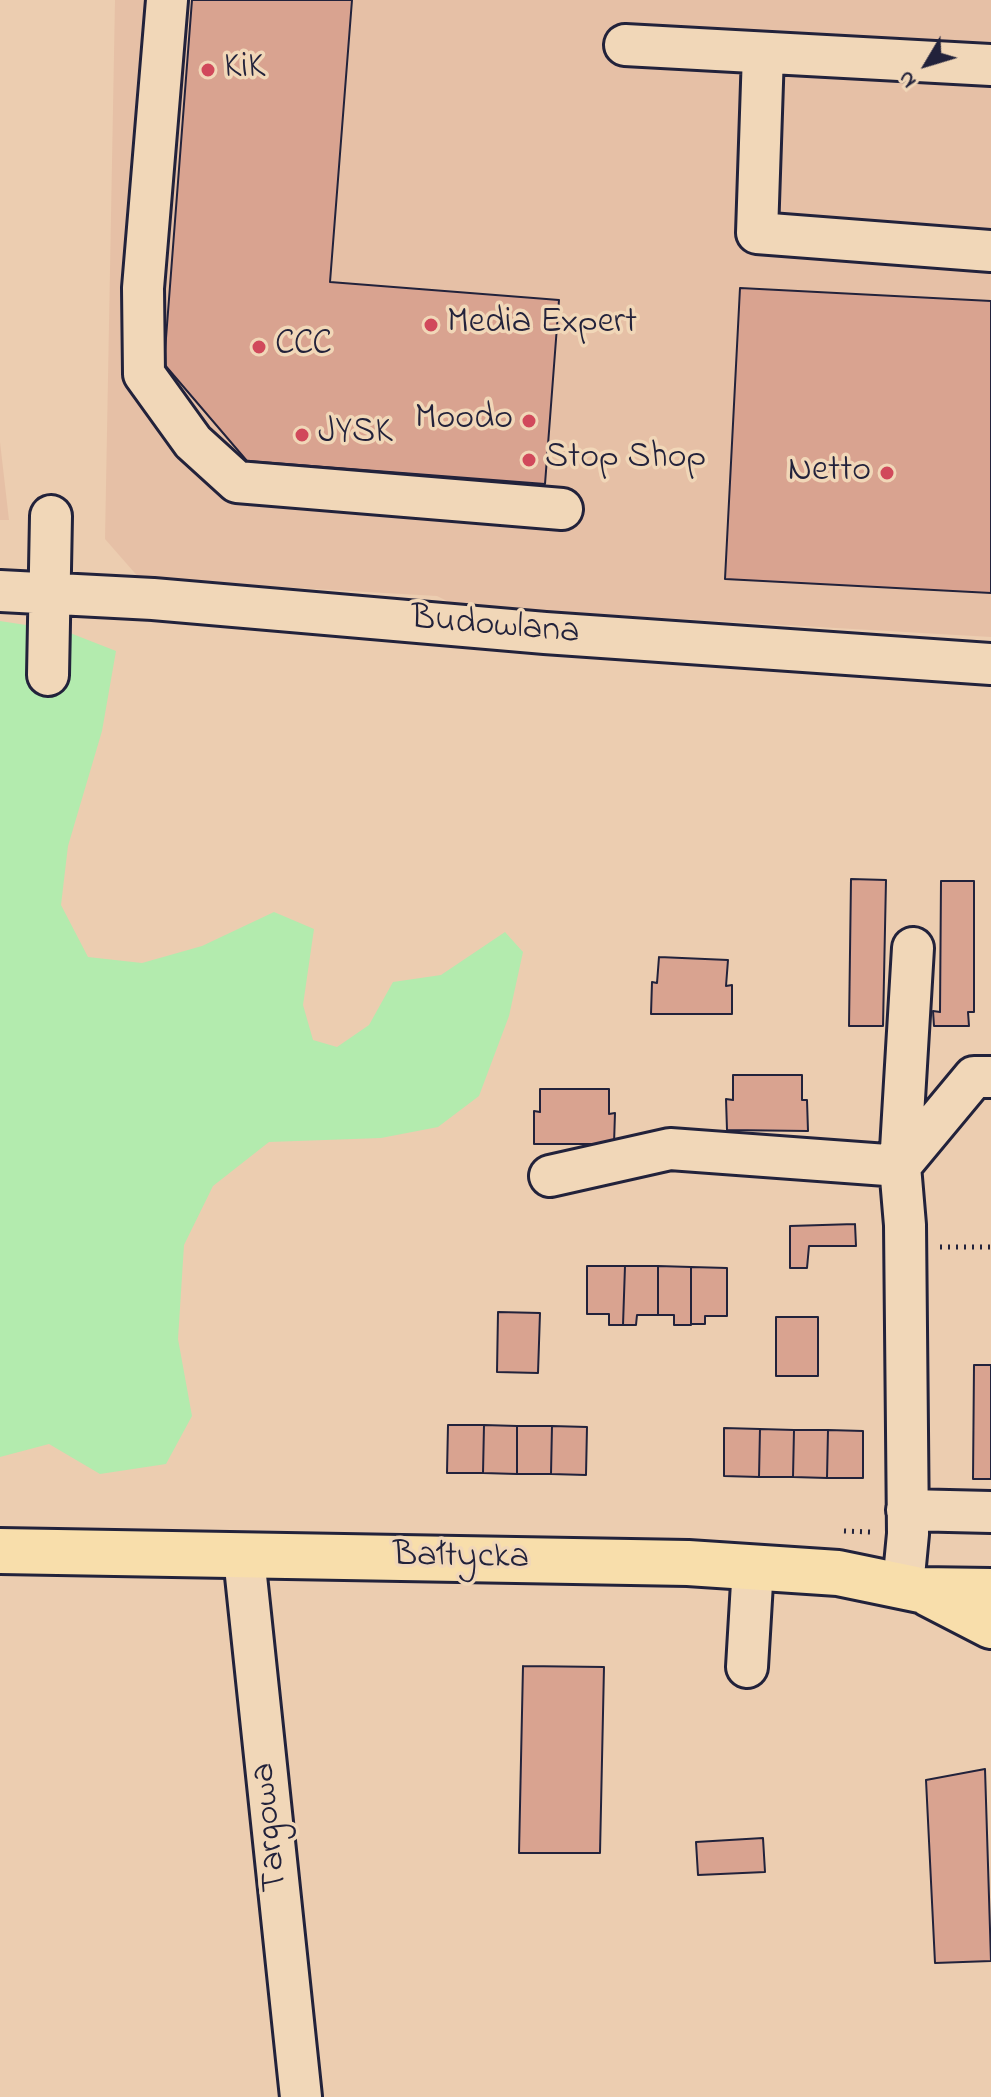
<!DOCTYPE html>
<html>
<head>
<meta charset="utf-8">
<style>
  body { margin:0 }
  #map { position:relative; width:991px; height:2097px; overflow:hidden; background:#eccdb0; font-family:"Indie Flower",sans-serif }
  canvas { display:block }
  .north { position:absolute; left:887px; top:24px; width:80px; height:80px; -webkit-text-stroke:6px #f1d7b8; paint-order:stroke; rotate:232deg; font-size:22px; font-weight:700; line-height:32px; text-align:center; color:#22223b }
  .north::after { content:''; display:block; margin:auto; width:28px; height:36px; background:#22223b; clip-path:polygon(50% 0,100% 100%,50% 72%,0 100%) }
</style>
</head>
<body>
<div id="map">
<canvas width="991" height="2097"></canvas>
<div class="north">N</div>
</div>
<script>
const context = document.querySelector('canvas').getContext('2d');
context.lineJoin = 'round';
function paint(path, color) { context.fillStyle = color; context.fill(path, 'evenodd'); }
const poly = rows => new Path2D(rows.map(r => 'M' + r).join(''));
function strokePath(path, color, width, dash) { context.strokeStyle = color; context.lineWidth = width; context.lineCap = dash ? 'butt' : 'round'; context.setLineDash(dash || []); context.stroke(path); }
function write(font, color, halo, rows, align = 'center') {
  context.font = font + ' "Indie Flower",sans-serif'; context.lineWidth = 7; context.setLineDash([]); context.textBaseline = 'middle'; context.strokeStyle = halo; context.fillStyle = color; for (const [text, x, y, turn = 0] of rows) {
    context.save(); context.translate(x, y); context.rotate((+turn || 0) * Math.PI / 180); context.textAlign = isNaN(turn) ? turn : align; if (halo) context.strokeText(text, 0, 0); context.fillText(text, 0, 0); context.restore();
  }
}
paint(poly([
  [115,0,991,0,991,637,457,606,437,596,140,579,105,539],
  [0,442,9,520,0,520]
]), '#e6c0a6');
paint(poly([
  [0,621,65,631,116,651,102,731,68,846,61,905,88,957,142,963,202,946,274,912,314,929,303,1005,313,1040,337,1047,369,1025,393,982,441,975,505,932,523,952,509,1016,479,1096,438,1127,381,1138,269,1142,213,1186,184,1245,178,1339,192,1416,166,1464,100,1474,49,1444,0,1457]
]), '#b3ebae');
const building = poly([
  [192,0,352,0,330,282,559,300,545,484,247,461,164,364,192,0],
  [740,288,991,301,991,593,725,579,740,288],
  [851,879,886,880,883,1026,849,1026,851,879],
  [941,881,974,881,974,1012,968,1012,969,1026,934,1026,933,1011,940,1012,941,881],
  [659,957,728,960,726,986,732,985,732,1014,651,1014,652,982,657,983,659,957],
  [733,1075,802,1075,802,1100,807,1100,808,1131,727,1130,726,1099,733,1100,733,1075],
  [540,1089,609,1089,609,1114,615,1113,614,1144,534,1144,534,1111,540,1112,540,1089],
  [855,1224,856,1246,809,1246,807,1268,790,1268,790,1226,855,1224],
  [587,1266,625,1266,623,1325,609,1325,609,1314,587,1314,587,1266],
  [625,1266,658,1266,658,1315,637,1315,636,1325,623,1325,625,1266],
  [658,1266,691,1267,691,1325,674,1325,674,1315,658,1315,658,1266],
  [691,1267,727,1268,727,1316,705,1316,705,1324,691,1324,691,1267],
  [498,1312,540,1313,538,1373,497,1372,498,1312],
  [776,1317,818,1317,818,1376,776,1376,776,1317],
  [974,1365,991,1365,991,1479,973,1479,974,1365],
  [448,1425,484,1425,483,1473,447,1473,448,1425],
  [484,1425,517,1426,517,1474,483,1473,484,1425],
  [517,1426,552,1426,551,1474,517,1474,517,1426],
  [552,1426,587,1427,586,1475,551,1474,552,1426],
  [724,1428,760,1429,759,1477,724,1476,724,1428],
  [760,1429,794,1430,793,1477,759,1477,760,1429],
  [794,1430,828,1430,827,1478,793,1477,794,1430],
  [828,1430,863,1431,863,1478,827,1478,828,1430],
  [523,1666,604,1667,600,1853,519,1853,523,1666],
  [985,1769,991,1961,935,1963,926,1780,985,1769],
  [763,1838,765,1872,698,1875,696,1842,763,1838]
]);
paint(building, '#d9a390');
strokePath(building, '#22223b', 2);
const minor = poly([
  [167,0,143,288,144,374,193,442,237,482,562,509],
  [625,45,991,65],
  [763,53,757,233,991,251],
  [0,591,153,599,545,633,991,664],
  [48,675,51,516],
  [550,1176,670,1149,900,1166,974,1077,991,1077],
  [907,1510,991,1512],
  [244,1557,301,2097],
  [903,1586,908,1534,905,1225,900,1166,913,948],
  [747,1667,753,1566]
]);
const major = poly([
  [0,1551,688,1563,838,1573,920,1590,991,1591],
  [929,1594,991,1626]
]);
strokePath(minor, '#22223b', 46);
strokePath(major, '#22223b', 50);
strokePath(poly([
  [940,1247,991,1247],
  [844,1531,870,1532]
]), '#22223b', 5, [2, 6]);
strokePath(minor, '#f1d7b8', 40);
strokePath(major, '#f8deab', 44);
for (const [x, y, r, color] of [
  [208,70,8,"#d1495b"],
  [431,325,8,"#d1495b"],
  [259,347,8,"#d1495b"],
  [529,421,8,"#d1495b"],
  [302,435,8,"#d1495b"],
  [529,460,8,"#d1495b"],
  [887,473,8,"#d1495b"]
]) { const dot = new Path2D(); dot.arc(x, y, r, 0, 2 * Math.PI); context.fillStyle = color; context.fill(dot); strokePath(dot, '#f1d7b8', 3); }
write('36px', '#22223b', '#f1d7b8', [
  ["KiK",224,70],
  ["Media Expert",447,325],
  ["CCC",275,347],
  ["Moodo",513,421,"right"],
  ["JYSK",318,435],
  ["Stop Shop",545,460],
  ["Netto",871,473,"right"]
], 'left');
write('36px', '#22223b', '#f1d7b8', [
  ["Budowlana",495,628,5],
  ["Bałtycka",461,1559,1],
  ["Targowa",272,1827,-96]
]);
</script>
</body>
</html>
